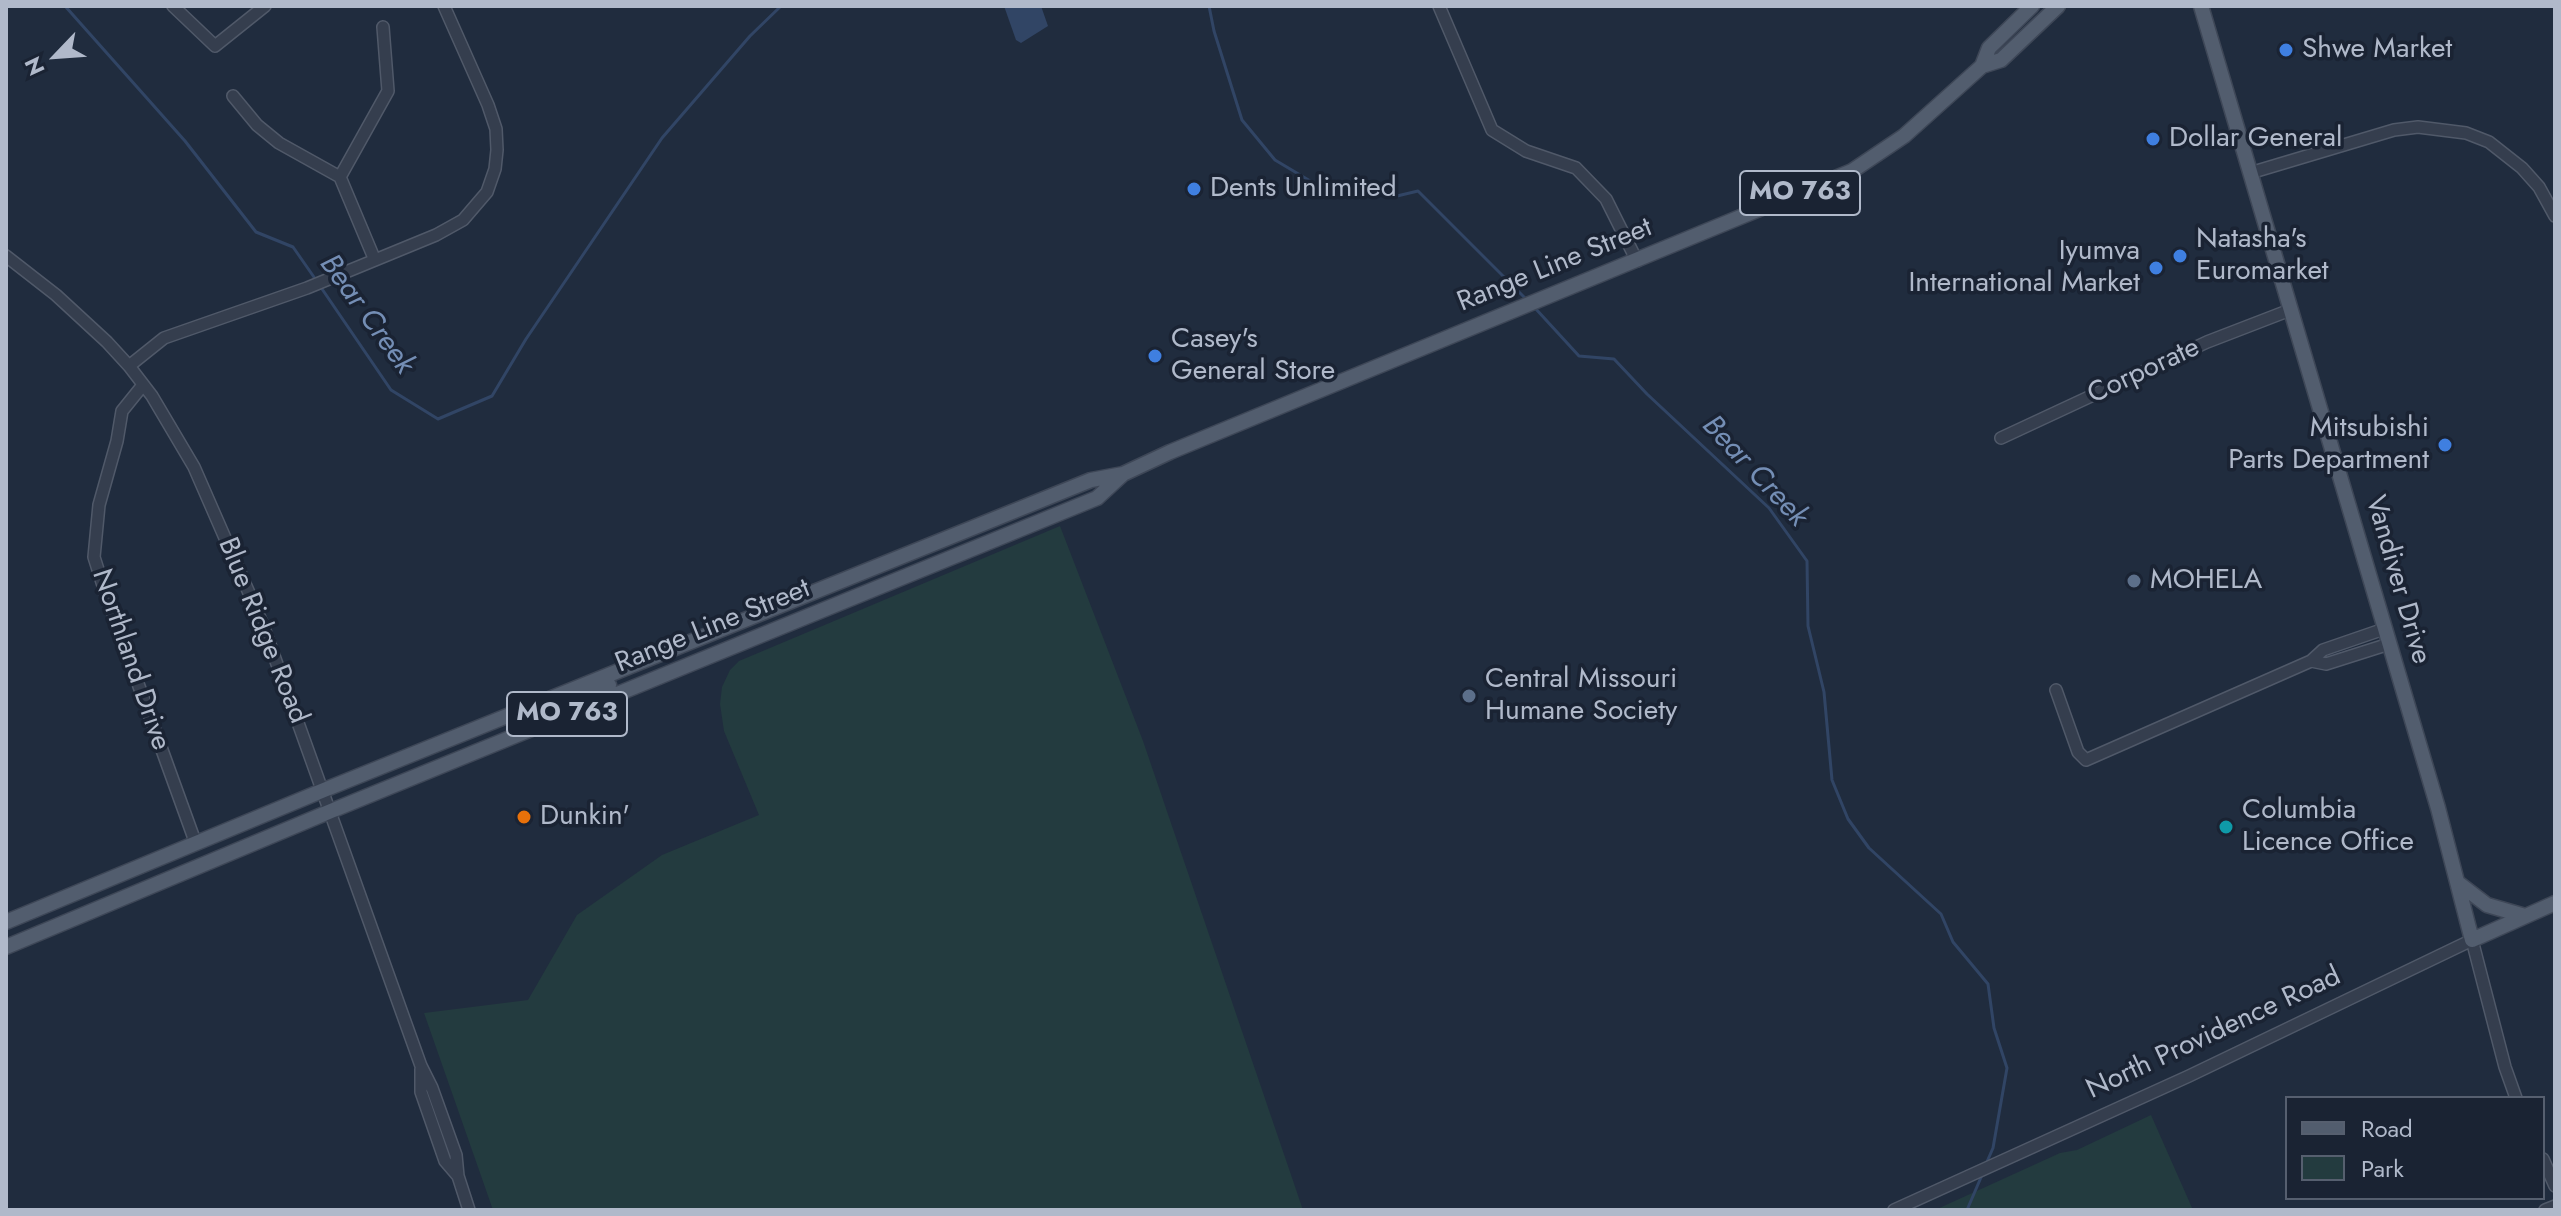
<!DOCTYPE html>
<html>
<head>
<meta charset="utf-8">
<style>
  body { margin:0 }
  #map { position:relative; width:2561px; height:1216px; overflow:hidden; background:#202c3e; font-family:Jost,sans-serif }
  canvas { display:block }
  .frame { position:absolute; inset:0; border:8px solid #b0b9ca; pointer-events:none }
  .legend { position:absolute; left:2285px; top:1096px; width:260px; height:104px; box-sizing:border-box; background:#1a2333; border:2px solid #565f6f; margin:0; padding:10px 14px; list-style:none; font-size:24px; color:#b0b9ca }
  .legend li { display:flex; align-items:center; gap:16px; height:40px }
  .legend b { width:40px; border:2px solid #565f6f }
  .north { position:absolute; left:16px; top:16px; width:80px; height:80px; -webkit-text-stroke:6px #1a2333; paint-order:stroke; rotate:245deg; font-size:22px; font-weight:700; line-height:32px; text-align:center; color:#b0b9ca }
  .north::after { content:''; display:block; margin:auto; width:28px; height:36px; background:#b0b9ca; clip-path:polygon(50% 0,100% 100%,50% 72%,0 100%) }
</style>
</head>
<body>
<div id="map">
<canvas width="2561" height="1216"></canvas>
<div class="frame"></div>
<ul class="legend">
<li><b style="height:10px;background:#525d6e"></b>Road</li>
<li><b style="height:22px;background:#233b3f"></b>Park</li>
</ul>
<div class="north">N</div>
</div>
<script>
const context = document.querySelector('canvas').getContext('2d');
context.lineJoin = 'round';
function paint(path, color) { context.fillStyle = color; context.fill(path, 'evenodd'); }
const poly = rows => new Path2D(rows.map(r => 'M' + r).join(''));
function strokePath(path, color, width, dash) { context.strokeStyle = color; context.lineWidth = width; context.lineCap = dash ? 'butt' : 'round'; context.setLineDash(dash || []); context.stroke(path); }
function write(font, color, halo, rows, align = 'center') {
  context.font = font + ' Jost,sans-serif'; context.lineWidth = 7; context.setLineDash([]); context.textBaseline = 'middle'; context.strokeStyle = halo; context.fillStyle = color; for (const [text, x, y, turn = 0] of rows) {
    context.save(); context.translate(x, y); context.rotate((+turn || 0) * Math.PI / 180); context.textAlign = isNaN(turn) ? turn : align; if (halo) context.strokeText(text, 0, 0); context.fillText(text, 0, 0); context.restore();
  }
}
paint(poly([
  [1060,526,1143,741,1303,1210,493,1210,424,1013,528,1000,577,915,662,855,759,815,724,731,720,704,722,687,730,670,739,661],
  [2151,1115,2193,1210,1935,1210,2060,1153,2077,1150]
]), '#233b3f');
paint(poly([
  [1004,6,1041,6,1048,26,1021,43,1016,40]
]), '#314565');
strokePath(poly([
  [65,6,185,141,256,232,293,247,316,280],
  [1209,6,1214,31,1242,120,1275,160,1327,191,1347,195,1365,188,1397,196,1418,191,1527,300],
  [320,286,391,390,438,419,492,396,526,339,662,138,750,36,781,6],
  [1535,308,1579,356,1614,359,1647,394,1769,508,1807,561,1808,626,1824,692,1832,780,1848,819,1869,848,1941,914,1953,942,1988,984,1994,1028,2007,1068,1993,1148,1986,1164],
  [1967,1210,1982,1175]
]), '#314565', 3);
const minor = poly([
  [173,6,215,46,265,6],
  [1439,6,1492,130,1526,151,1576,168,1606,199,1637,261],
  [233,96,257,125,279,143,340,177,374,258],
  [2250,173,2394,130,2418,127,2466,133,2489,142,2522,168,2539,187,2555,216],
  [340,177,388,91,383,27],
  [6,256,56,295,107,342,129,366,152,396,194,467,263,625,421,1066,432,1088,456,1155,458,1176,469,1210],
  [129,366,164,338,307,288,436,235,463,220,487,192,495,169,497,150,496,129,488,105,444,6],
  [143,385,122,411,117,441,99,505,94,557,106,595,196,844],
  [2001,438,2207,342,2290,310],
  [2311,661,2326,664,2389,644],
  [2056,690,2078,752,2086,760,2311,661,2323,650,2384,629],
  [421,1069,421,1092,445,1161,457,1175],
  [2543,1159,2555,1186],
  [1894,1210,2189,1076,2472,940,2505,1067,2516,1098],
  [2545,1210,2555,1206]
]);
const major = poly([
  [2201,6,2438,808,2472,940,2555,903],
  [1982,66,1989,48,2032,6],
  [544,719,557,706,609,685],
  [2457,882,2487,905,2525,916],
  [6,922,324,790,1091,480,1123,474,1170,452,1852,171,1904,136,1982,66,2001,60,2058,6],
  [6,947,331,811,1097,498,1123,474]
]);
strokePath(minor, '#505969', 14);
strokePath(major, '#3e4757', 17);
strokePath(minor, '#353e4e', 11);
strokePath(major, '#525d6e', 14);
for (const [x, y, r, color] of [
  [2286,50,8,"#3f7fe0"],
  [2153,139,8,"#3f7fe0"],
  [1194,189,8,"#3f7fe0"],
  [2180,256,8,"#3f7fe0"],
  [2156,268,8,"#3f7fe0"],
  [1155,356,8,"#3f7fe0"],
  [2445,445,8,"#3f7fe0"],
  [2134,581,8,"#5c6f8a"],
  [1469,696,8,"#5c6f8a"],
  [524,817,8,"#e8710a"],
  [2226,827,8,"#0f9aa8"]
]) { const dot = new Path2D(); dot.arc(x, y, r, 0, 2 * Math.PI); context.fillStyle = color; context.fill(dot); strokePath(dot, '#1a2333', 3); }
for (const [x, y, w] of [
  [1800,193,120],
  [567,714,120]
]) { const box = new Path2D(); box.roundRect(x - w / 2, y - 22, w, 44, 6); context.fillStyle = '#1a2333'; context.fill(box); strokePath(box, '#b0b9ca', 2); }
write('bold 26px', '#b0b9ca', null, [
  ["MO 763",1800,193],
  ["MO 763",567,714]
]);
write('28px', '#b0b9ca', '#1a2333', [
  ["Shwe Market",2302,50],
  ["Dollar General",2169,139],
  ["Dents Unlimited",1210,189],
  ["Natasha's",2196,240],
  ["Euromarket",2196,272],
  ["Iyumva",2140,252,"right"],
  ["International Market",2140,284,"right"],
  ["Casey's",1171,340],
  ["General Store",1171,372],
  ["Mitsubishi",2429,429,"right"],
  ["Parts Department",2429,461,"right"],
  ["MOHELA",2150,581],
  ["Central Missouri",1485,680],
  ["Humane Society",1485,712],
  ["Columbia",2242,811],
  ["Licence Office",2242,843],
  ["Dunkin'",540,817]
], 'left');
write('28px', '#b0b9ca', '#1a2333', [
  ["Range Line Street",1555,266,-22],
  ["Corporate",2144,372,-25],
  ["Vandiver Drive",2397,580,74],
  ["Range Line Street",713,627,-22],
  ["Blue Ridge Road",262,631,68],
  ["Northland Drive",130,660,71],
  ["North Providence Road",2214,1034,-25]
]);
write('italic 30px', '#748eb5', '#1a2333', [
  ["Bear Creek",366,315,54],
  ["Bear Creek",1754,472,47]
]);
</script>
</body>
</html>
